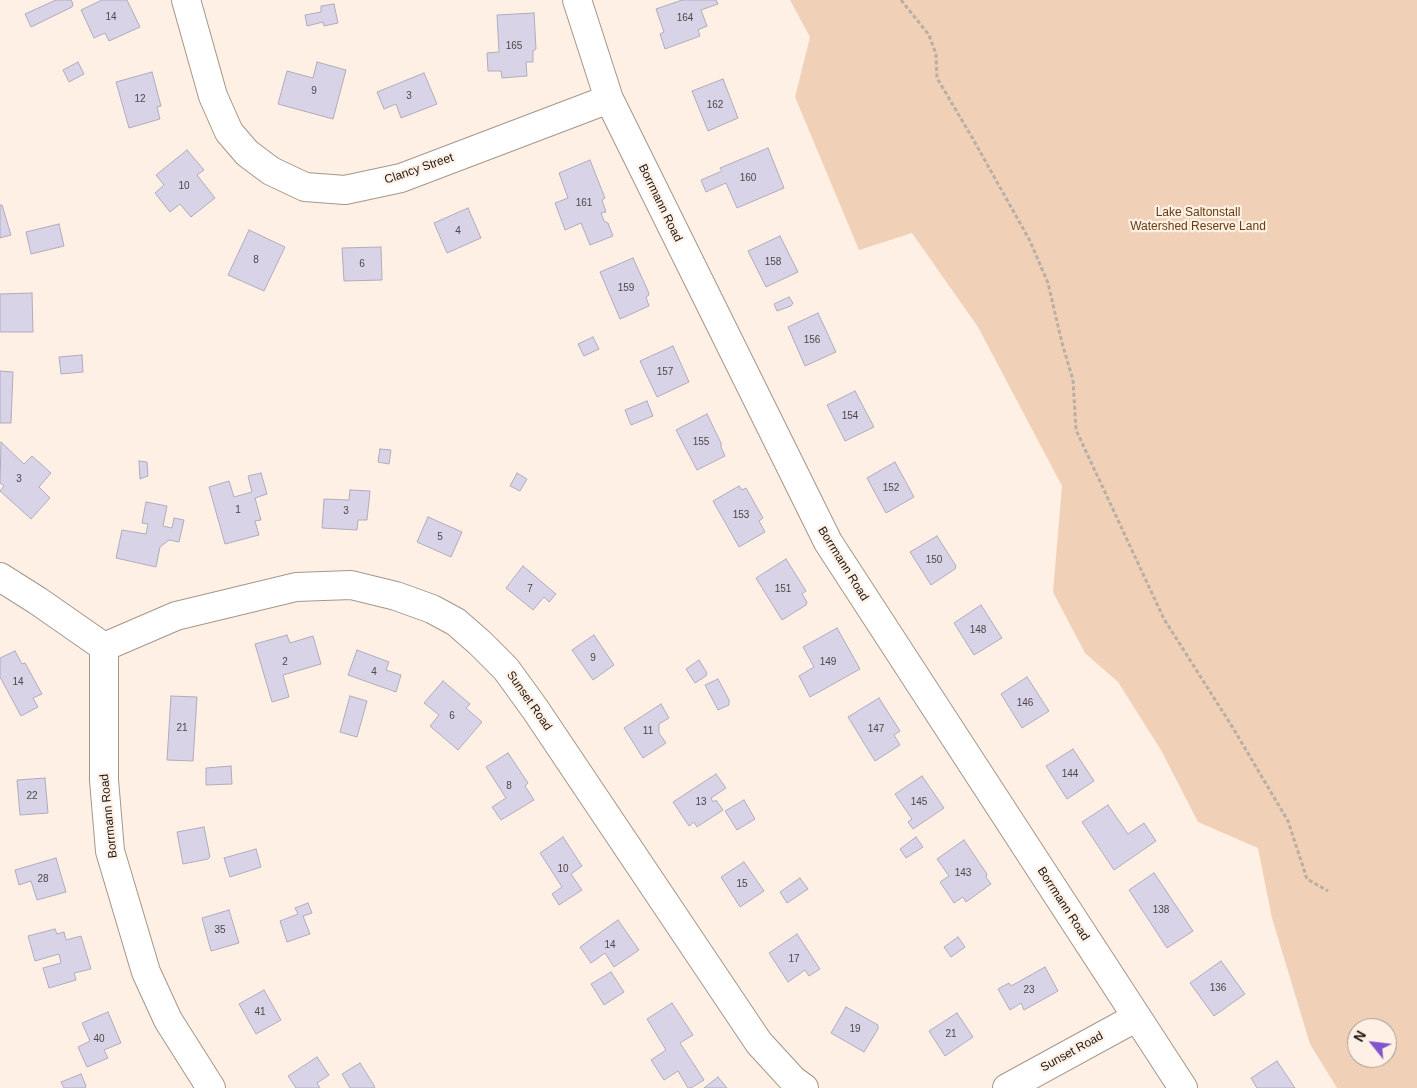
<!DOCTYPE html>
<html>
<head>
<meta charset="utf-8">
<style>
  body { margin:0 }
  #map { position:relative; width:1417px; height:1088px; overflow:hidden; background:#fef0e5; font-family:Helvetica,sans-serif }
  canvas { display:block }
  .north { position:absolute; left:1347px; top:1018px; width:50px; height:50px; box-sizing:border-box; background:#fef0e5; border:1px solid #a49a91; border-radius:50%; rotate:299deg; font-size:14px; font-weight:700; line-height:20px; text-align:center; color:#1e1813 }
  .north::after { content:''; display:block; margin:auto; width:18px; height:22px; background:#8354cd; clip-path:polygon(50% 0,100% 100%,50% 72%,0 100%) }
</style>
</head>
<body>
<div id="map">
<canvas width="1417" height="1088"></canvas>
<div class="north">N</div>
</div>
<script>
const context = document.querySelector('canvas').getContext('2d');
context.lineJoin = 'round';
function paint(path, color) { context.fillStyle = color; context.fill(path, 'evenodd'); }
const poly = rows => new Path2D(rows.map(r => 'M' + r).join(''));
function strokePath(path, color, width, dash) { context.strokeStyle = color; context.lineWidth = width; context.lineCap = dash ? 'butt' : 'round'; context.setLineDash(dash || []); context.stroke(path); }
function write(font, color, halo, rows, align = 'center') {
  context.font = font + ' Helvetica,sans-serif'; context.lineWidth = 4.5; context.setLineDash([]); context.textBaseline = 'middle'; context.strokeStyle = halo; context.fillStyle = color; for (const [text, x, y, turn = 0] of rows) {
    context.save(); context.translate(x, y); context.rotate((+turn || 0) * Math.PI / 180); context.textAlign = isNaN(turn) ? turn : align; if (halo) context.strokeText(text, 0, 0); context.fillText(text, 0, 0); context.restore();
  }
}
paint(poly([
  [790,0,1417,0,1417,1088,1337,1088,1310,1044,1272,918,1258,848,1198,822,1161,750,1118,682,1085,653,1053,592,1062,486,978,327,912,233,859,250,795,97,810,37],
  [1357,1028,1387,1028,1387,1058,1357,1058]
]), '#f0d0b7');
const building = poly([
  [56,0,71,0,73,4,72,7,31,27,25,14,56,0],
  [102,0,127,0,140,27,109,41,105,33,94,38,81,10,102,0],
  [682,0,716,0,718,4,701,10,707,26,698,30,700,36,665,49,660,34,664,32,656,9,682,0],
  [334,4,338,23,324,26,323,22,307,26,305,15,321,12,321,6,334,4],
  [534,13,536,49,533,51,533,62,526,62,527,76,502,78,501,71,488,71,487,53,499,52,497,15,534,13],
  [78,62,84,74,69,82,63,70,78,62],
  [317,62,346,70,333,119,278,104,287,71,313,78,317,62],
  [152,72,161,106,157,107,160,119,129,128,116,82,152,72],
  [424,73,437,104,401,118,396,104,384,109,377,92,424,73],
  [723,79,738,118,708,131,692,91,723,79],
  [768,148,784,188,737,208,726,183,706,192,701,180,722,171,720,168,768,148],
  [187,150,204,170,197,175,215,198,191,217,180,204,170,212,155,193,164,185,156,175,187,150],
  [590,160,605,198,602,200,606,212,601,213,604,221,608,223,613,236,590,245,581,223,565,230,555,203,568,198,559,173,590,160],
  [0,205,2,205,11,235,0,238,0,205],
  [468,208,481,238,447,253,434,223,468,208],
  [59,224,64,246,31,254,26,232,59,224],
  [249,230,285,247,264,291,228,275,249,230],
  [780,236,798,272,766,287,748,251,780,236],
  [381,247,382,280,344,281,342,248,381,247],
  [633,258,648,291,649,295,646,297,649,306,620,319,600,272,633,258],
  [32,293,33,332,0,332,0,294,32,293],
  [789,297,793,303,791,306,777,311,774,304,789,297],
  [818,313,836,352,805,366,788,327,818,313],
  [593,337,599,349,584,356,578,344,593,337],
  [673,346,689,382,657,397,640,361,673,346],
  [82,355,83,372,61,374,59,357,82,355],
  [0,371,13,372,11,423,0,423,0,371],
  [855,391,874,427,845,441,827,405,855,391],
  [647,401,653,416,631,425,625,410,647,401],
  [707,414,721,443,721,447,725,456,697,470,676,430,707,414],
  [1,442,24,464,32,456,51,473,39,487,50,498,31,519,0,491,4,486,0,483,1,442],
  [380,449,391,450,389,464,378,462,380,449],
  [139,461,147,462,148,476,140,479,139,461],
  [895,462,914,497,886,513,867,478,895,462],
  [261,473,267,494,255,498,261,520,255,521,259,535,225,544,209,487,229,481,234,497,252,492,248,476,261,473],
  [517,473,527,479,520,491,510,486,517,473],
  [739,486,742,490,746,488,763,518,759,521,765,532,739,547,713,501,739,486],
  [350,490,370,491,367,520,358,520,357,530,322,528,324,499,349,500,350,490],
  [146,502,167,506,163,526,172,528,174,518,184,520,179,542,169,540,160,547,156,567,116,558,122,530,146,534,148,524,142,523,146,502],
  [428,517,462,532,451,557,417,542,428,517],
  [937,536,956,566,955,569,931,585,910,552,937,536],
  [786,559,806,591,802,594,807,602,806,605,782,620,756,578,786,559],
  [523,566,556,594,549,602,544,597,533,610,506,588,523,566],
  [981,605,1002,638,974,655,954,623,981,605],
  [837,628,860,669,810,697,799,676,814,667,803,647,837,628],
  [287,635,290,643,313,636,321,664,283,675,289,697,272,702,255,644,287,635],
  [594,635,614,665,593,680,572,650,594,635],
  [357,650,389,662,386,670,401,675,396,692,348,675,357,650],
  [15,651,22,664,25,663,42,694,33,698,38,707,21,716,0,677,0,658,15,651],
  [699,660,707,673,706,676,695,683,686,669,699,660],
  [1027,677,1049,711,1022,728,1001,694,1027,677],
  [718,679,729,700,729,705,718,710,705,685,718,679],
  [443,681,470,704,466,708,482,722,458,750,430,726,439,715,424,703,443,681],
  [171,696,197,697,193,761,167,760,171,696],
  [350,696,367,701,357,737,340,732,350,696],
  [879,698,900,731,894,735,900,745,875,761,848,717,879,698],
  [661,704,669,718,659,724,659,733,666,743,643,758,624,728,661,704],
  [1073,749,1094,781,1067,799,1046,766,1073,749],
  [508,753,528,783,525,786,534,800,501,820,492,807,506,798,486,767,508,753],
  [231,766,232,784,206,785,206,768,231,766],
  [716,774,726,788,711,798,713,802,716,800,723,810,697,827,694,822,689,826,673,802,716,774],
  [922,776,944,808,913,829,908,822,912,819,895,794,922,776],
  [45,778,48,813,20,815,17,780,45,778],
  [744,800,755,819,737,830,725,811,744,800],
  [1108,805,1128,834,1144,823,1156,841,1114,870,1082,822,1108,805],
  [204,827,210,857,208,859,183,864,177,832,204,827],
  [563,837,582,866,571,874,582,890,559,905,552,894,562,887,540,853,563,837],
  [916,837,923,847,906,858,900,849,916,837],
  [964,840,987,874,986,877,991,884,966,902,963,897,954,903,940,882,949,876,937,859,964,840],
  [256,849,261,867,230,877,224,858,256,849],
  [56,858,66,892,37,900,31,881,19,885,15,870,56,858],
  [744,862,764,891,740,907,721,877,744,862],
  [1154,873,1193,931,1167,948,1129,890,1154,873],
  [800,878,808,889,787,903,780,892,800,878],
  [308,903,312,913,303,916,310,934,287,942,280,921,298,914,295,908,308,903],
  [229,910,239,943,211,951,202,918,229,910],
  [618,920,639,950,614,967,605,953,591,963,580,947,618,920],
  [55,929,57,934,64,932,66,940,81,936,91,969,74,973,76,980,49,988,43,968,61,963,59,954,35,961,28,936,55,929],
  [797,934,820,969,809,976,805,970,788,982,769,953,797,934],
  [958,937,965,947,951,957,944,947,958,937],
  [1221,961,1245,994,1214,1016,1190,983,1221,961],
  [1045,967,1058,991,1024,1010,1021,1003,1010,1010,998,989,1009,983,1011,986,1045,967],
  [611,972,624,992,604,1005,591,984,611,972],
  [264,990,281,1020,256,1034,239,1004,264,990],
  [672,1003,693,1035,680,1043,704,1080,691,1088,688,1088,678,1071,664,1080,651,1060,666,1050,647,1019,672,1003],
  [846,1007,878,1025,878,1029,864,1052,831,1033,846,1007],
  [108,1012,121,1043,104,1050,108,1058,87,1067,78,1047,90,1041,82,1023,108,1012],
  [957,1013,973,1037,945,1056,929,1031,957,1013],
  [317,1057,329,1075,317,1083,320,1088,296,1088,288,1076,317,1057],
  [1277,1061,1295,1088,1257,1088,1251,1078,1277,1061],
  [360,1063,375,1087,374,1088,350,1088,342,1074,360,1063],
  [81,1074,86,1086,85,1088,64,1088,61,1082,81,1074],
  [718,1077,727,1088,704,1088,718,1077]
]);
paint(building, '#d8d3e6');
strokePath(building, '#b0abbd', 1);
const street = poly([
  [186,0,213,96,229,132,247,153,271,171,305,187,345,190,401,178,609,99],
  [577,0,609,99,828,542,1183,1088],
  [0,577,38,601,104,647],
  [104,647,176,616,296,587,351,585,396,596,432,609,456,622,480,643,506,669,535,709,759,1043,793,1080,804,1088],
  [104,647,104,780,110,851,146,972,168,1020,211,1088],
  [1007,1088,1137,1017]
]);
strokePath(street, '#a69689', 30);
strokePath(poly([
  [901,0,929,35,936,54,937,78,973,139,1030,241,1048,283,1062,343,1073,380,1076,430,1164,619,1233,728,1288,821,1307,879,1328,891]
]), '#baafa5', 3, [4, 2.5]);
strokePath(street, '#fff', 28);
write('10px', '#4c4748', null, [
  ["14",111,17],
  ["164",685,18],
  ["165",514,46],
  ["9",314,91],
  ["3",409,96],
  ["12",140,99],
  ["162",715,105],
  ["160",748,178],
  ["10",184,186],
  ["161",584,203],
  ["4",458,231],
  ["8",256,260],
  ["158",773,262],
  ["6",362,264],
  ["159",626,288],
  ["156",812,340],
  ["157",665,372],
  ["154",850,416],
  ["155",701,442],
  ["3",19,479],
  ["152",891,488],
  ["1",238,510],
  ["3",346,511],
  ["153",741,515],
  ["5",440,537],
  ["150",934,560],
  ["7",530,589],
  ["151",783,589],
  ["148",978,630],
  ["9",593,658],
  ["2",285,662],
  ["149",828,662],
  ["4",374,672],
  ["14",18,682],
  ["146",1025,703],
  ["6",452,716],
  ["21",182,728],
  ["147",876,729],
  ["11",648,731],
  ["144",1070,774],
  ["8",509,786],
  ["22",32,796],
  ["13",701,802],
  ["145",919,802],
  ["10",563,869],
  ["143",963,873],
  ["28",43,879],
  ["15",742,884],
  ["138",1161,910],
  ["35",220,930],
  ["14",610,945],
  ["17",794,959],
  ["136",1218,988],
  ["23",1029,990],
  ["41",260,1012],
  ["19",855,1029],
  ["21",951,1034],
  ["40",99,1039]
]);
write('12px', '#1e1813', '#fef0e5', [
  ["Clancy Street",419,169,-19],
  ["Borrmann Road",660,203,64],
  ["Borrmann Road",843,564,58],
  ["Sunset Road",529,701,55],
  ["Borrmann Road",109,816,-96],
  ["Borrmann Road",1063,904,57],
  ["Sunset Road",1072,1052,-29]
]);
write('12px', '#673c0e', '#fef0e5', [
  ["Lake Saltonstall",1198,213],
  ["Watershed Reserve Land",1198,227]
]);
</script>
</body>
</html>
